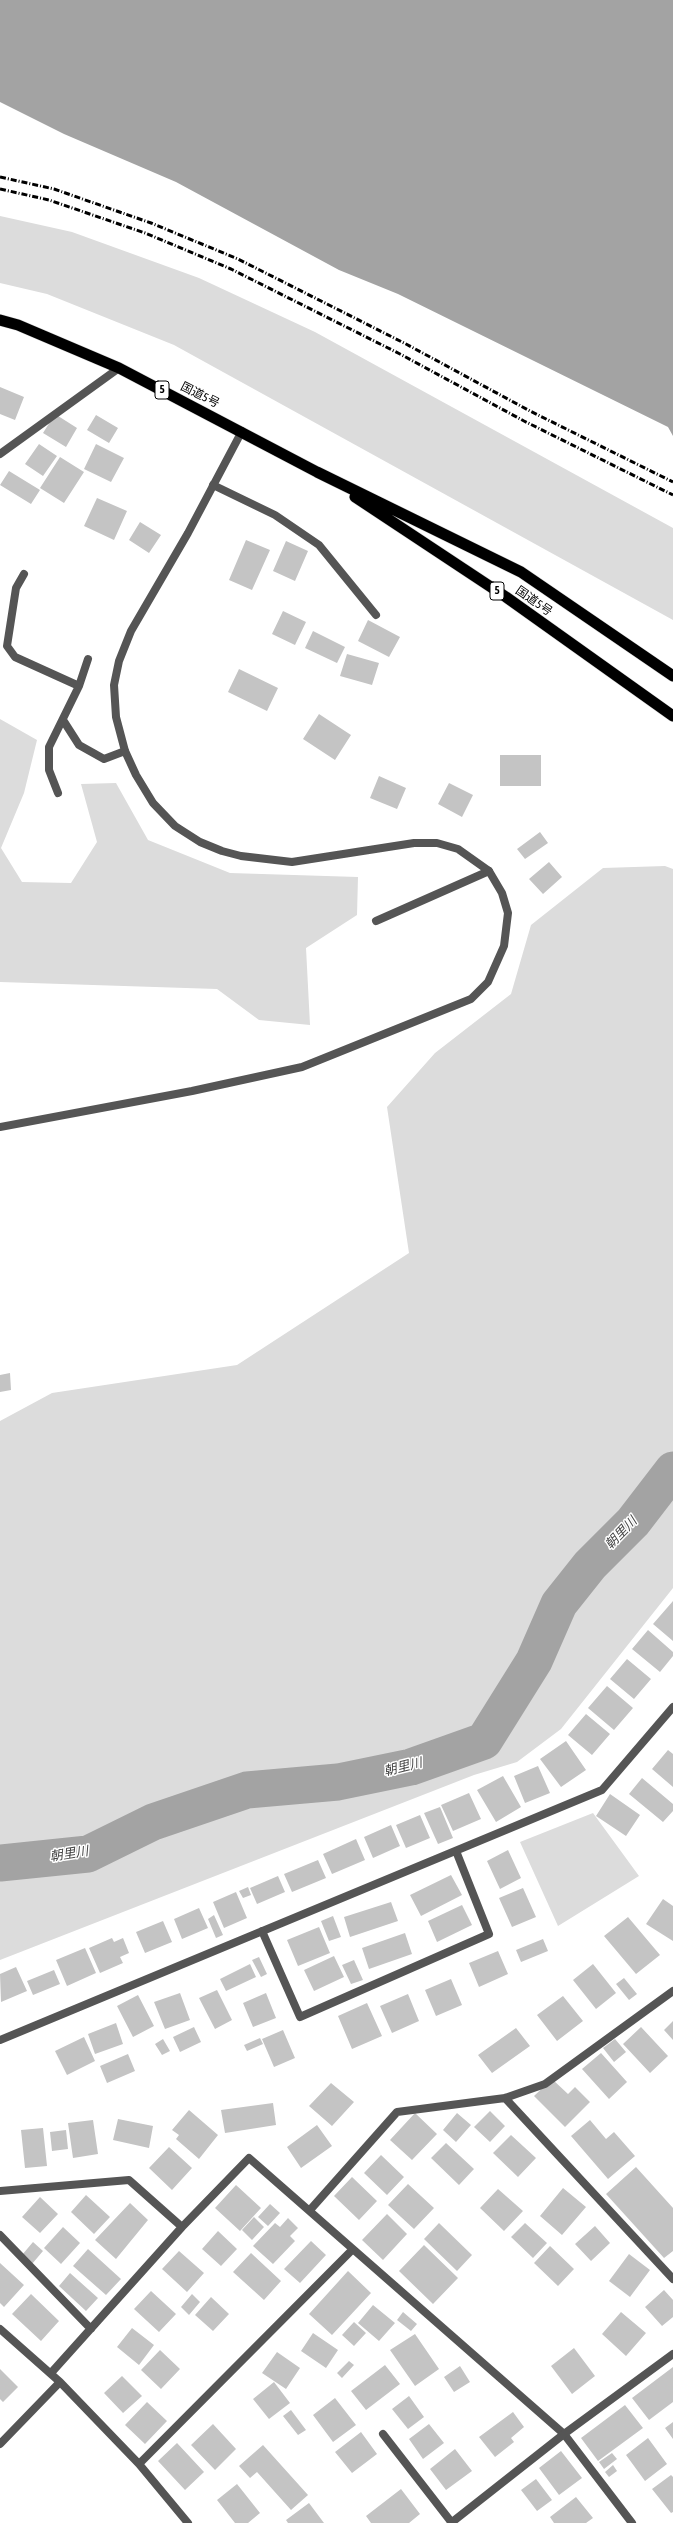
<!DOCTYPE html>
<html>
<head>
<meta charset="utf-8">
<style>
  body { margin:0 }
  canvas { display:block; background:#fff }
</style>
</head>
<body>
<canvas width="673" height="2523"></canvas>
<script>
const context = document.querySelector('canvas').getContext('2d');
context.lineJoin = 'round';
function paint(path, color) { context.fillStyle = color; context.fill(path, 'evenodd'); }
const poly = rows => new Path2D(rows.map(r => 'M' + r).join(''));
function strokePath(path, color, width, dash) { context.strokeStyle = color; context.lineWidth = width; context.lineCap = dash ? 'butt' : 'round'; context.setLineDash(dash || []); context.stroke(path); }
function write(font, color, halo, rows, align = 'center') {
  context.font = font + ' "Asap Condensed","Noto Sans JP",sans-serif'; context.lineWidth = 3; context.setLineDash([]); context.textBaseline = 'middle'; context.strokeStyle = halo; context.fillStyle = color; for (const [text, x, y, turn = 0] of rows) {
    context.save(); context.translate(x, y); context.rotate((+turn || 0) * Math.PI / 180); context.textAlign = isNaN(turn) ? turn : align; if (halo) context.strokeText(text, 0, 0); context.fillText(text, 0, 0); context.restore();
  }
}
paint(poly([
  [0,216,72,232,199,278,315,332,673,528,673,620,174,345,47,294,0,283],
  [0,719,37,740,24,793,1,848,22,882,71,883,97,842,81,784,116,783,148,840,230,873,358,877,357,915,306,948,310,1025,259,1020,217,989,0,982],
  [665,866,673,869,673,1588,561,1729,517,1762,474,1775,0,1960,0,1421,52,1393,237,1365,409,1253,387,1107,435,1053,511,994,531,925,603,868],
  [593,1813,639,1876,558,1926,520,1842]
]), '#dcdcdc');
paint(poly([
  [0,0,673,0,673,436,668,427,398,294,339,270,176,182,64,134,0,102]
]), '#a3a3a3');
strokePath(poly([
  [0,1863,88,1854,153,1822,247,1790,338,1782,411,1767,484,1741,534,1661,559,1604,590,1565,633,1522,673,1470]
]), '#a3a3a3', 37);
paint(poly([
  [0,387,24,397,15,420,0,414],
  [55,414,77,428,66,447,43,433],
  [96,415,118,428,109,443,87,430],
  [39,444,57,456,43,476,25,464],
  [96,444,124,458,111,482,84,469],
  [60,457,84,472,64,503,40,488],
  [9,471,40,490,31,504,0,485],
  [97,498,127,511,114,540,84,526],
  [140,522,161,535,149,553,129,540],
  [246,540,270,550,252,590,229,580],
  [286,541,308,551,295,581,273,571],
  [283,611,306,622,295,645,272,634],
  [368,620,400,637,389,657,358,641],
  [313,631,345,647,337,663,305,648],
  [347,654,379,663,372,685,340,676],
  [239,669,278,688,267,711,228,692],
  [319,714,351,735,335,760,303,739],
  [500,755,541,755,541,786,500,786],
  [379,776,406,788,397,809,370,798],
  [449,783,473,795,462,817,438,804],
  [540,832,548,843,525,859,517,849],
  [549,862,562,877,543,894,529,879],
  [10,1373,11,1390,0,1392,0,1375],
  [673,1601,673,1641,653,1624],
  [648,1630,673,1652,673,1656,660,1672,632,1649],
  [627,1659,651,1679,634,1699,610,1679],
  [607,1686,633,1708,614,1730,588,1708],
  [586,1714,610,1734,592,1755,568,1735],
  [566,1741,586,1770,561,1787,540,1759],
  [668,1750,673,1754,673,1787,652,1769],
  [538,1766,550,1793,525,1803,514,1776],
  [503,1776,521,1807,496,1822,477,1790],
  [642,1778,673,1804,673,1811,663,1822,629,1794],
  [469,1793,481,1819,453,1831,441,1805],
  [610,1794,640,1815,626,1836,596,1816],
  [440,1807,453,1838,438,1844,424,1813],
  [420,1815,430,1838,406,1848,396,1825],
  [391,1825,400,1846,373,1858,364,1837],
  [356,1839,365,1860,332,1874,323,1854],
  [508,1850,521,1878,500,1889,487,1861],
  [318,1860,326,1878,292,1892,284,1874],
  [451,1875,462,1895,421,1916,410,1895],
  [278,1876,285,1892,257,1904,250,1888],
  [248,1887,251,1895,243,1898,239,1891],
  [523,1888,536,1917,512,1927,499,1898],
  [236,1892,247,1918,224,1928,213,1902],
  [663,1899,673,1906,673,1941,646,1924],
  [391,1902,398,1921,350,1937,344,1917],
  [462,1905,472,1925,437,1942,428,1921],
  [199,1908,208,1928,182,1939,174,1919],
  [214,1915,223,1935,216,1938,208,1919],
  [333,1916,341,1937,329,1941,321,1921],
  [628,1917,660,1955,636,1974,604,1936],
  [163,1921,172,1942,145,1953,136,1932],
  [319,1927,330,1953,298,1966,287,1940],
  [405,1933,412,1954,369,1969,362,1948],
  [112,1938,114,1942,123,1938,129,1953,120,1957,123,1963,100,1973,89,1948],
  [543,1939,548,1951,521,1962,516,1950],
  [85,1948,96,1973,67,1986,56,1960],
  [498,1951,508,1974,479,1987,469,1963],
  [334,1956,344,1977,314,1991,304,1970],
  [259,1957,267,1974,261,1977,252,1960],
  [354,1960,363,1980,351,1984,342,1965],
  [250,1964,256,1977,226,1991,220,1979],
  [593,1964,616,1993,596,2009,573,1980],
  [16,1967,27,1991,1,2002,0,1974],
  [54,1970,60,1984,33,1995,27,1981],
  [624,1978,637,1994,629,2000,616,1984],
  [451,1979,462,2005,436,2016,425,1990],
  [217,1990,232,2020,215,2029,199,1998],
  [180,1993,190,2020,165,2029,154,2002],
  [266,1993,276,2018,253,2027,243,2003],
  [408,1994,419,2021,392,2033,380,2006],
  [138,1995,154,2026,133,2037,117,2006],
  [563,1996,583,2021,557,2041,537,2015],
  [367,2003,382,2036,352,2049,338,2016],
  [673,2021,673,2040,664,2030],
  [116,2023,123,2044,95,2054,88,2034],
  [194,2027,201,2042,180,2052,173,2037],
  [641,2027,668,2056,650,2073,623,2044],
  [516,2028,530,2046,492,2073,478,2055],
  [283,2030,295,2058,274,2067,262,2039],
  [84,2037,95,2061,67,2075,55,2051],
  [260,2038,263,2044,247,2051,244,2045],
  [163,2039,170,2051,162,2055,155,2044],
  [615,2039,626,2052,614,2062,603,2048],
  [601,2053,627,2082,609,2099,582,2069],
  [128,2054,135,2071,107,2083,100,2066],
  [552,2079,568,2094,575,2087,590,2102,565,2127,534,2096],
  [331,2083,354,2102,332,2126,309,2106],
  [273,2103,276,2125,225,2133,221,2110],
  [189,2110,218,2135,199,2159,176,2139,179,2135,172,2130],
  [490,2111,505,2126,490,2142,474,2127],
  [415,2113,437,2134,412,2160,390,2140],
  [457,2113,471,2125,456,2142,443,2130],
  [118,2119,153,2126,149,2148,113,2140],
  [93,2120,98,2154,73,2158,68,2123],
  [590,2120,606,2139,614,2132,635,2156,608,2179,571,2136],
  [317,2125,332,2146,301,2168,287,2147],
  [43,2128,47,2166,25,2168,21,2130],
  [66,2130,68,2149,52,2151,50,2132],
  [511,2135,536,2158,518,2177,493,2153],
  [446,2143,474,2169,459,2185,431,2158],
  [169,2147,192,2168,172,2190,149,2168],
  [381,2155,404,2177,387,2195,364,2173],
  [636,2167,673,2208,673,2251,664,2258,606,2194],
  [352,2177,377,2201,359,2220,334,2196],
  [408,2184,434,2208,414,2229,388,2205],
  [236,2185,261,2208,240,2231,215,2208],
  [563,2188,586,2207,562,2235,540,2216],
  [498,2189,523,2211,504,2231,480,2208],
  [86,2195,110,2217,94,2234,71,2212],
  [40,2197,58,2214,40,2233,22,2217],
  [130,2203,148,2220,116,2259,95,2240],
  [270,2204,280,2213,268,2226,258,2217],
  [387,2214,407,2234,383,2260,362,2240],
  [254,2217,264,2227,252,2240,242,2230],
  [288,2218,298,2228,290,2236,295,2241,273,2264,253,2246,275,2223,280,2227],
  [439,2223,472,2255,457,2271,424,2239],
  [525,2223,547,2243,533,2258,511,2237],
  [595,2226,610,2243,591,2261,575,2244],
  [63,2227,80,2243,61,2264,44,2248],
  [218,2231,237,2249,221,2266,202,2249],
  [311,2241,326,2255,300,2283,284,2269],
  [33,2242,43,2251,32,2264,22,2255],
  [424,2245,458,2278,433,2304,399,2271],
  [550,2246,574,2269,558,2286,534,2263],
  [88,2249,121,2279,106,2295,73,2266],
  [179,2251,204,2273,187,2292,162,2269],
  [251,2253,281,2281,264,2300,233,2272],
  [629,2254,650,2270,630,2297,609,2281],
  [0,2263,24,2285,4,2307,0,2303],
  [348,2271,371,2293,332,2335,309,2314],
  [70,2273,98,2298,86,2311,59,2286],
  [664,2290,673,2300,673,2317,662,2326,645,2307],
  [151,2291,176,2314,159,2332,134,2309],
  [31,2294,59,2321,41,2341,12,2314],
  [192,2294,200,2302,189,2315,181,2307],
  [211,2297,229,2314,213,2331,195,2315],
  [373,2305,395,2323,379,2341,358,2323],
  [403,2312,417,2324,411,2331,397,2320],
  [621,2312,646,2333,626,2356,602,2334],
  [354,2322,366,2333,354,2346,342,2335],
  [132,2328,154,2345,139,2365,117,2347],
  [313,2333,338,2350,326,2368,301,2351],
  [415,2334,439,2369,415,2386,390,2350],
  [574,2348,595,2376,572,2394,551,2366],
  [160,2350,180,2369,161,2389,141,2370],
  [277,2352,300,2368,286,2389,262,2373],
  [349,2361,354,2365,342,2378,337,2373],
  [385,2365,400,2384,366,2410,351,2391],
  [460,2366,470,2382,454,2392,444,2377],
  [673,2367,673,2402,649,2420,632,2398],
  [0,2369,18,2387,3,2402,0,2399],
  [122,2376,142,2396,123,2413,104,2393],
  [274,2382,290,2403,269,2419,253,2399],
  [409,2396,424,2417,408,2429,392,2409],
  [335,2398,356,2425,333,2442,313,2415],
  [147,2402,167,2421,145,2444,125,2425],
  [625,2405,643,2428,598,2461,581,2438],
  [291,2410,306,2430,298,2435,283,2416],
  [513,2412,524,2427,511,2438,514,2442,495,2457,479,2437],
  [673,2422,673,2439,665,2428],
  [213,2424,236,2449,215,2470,191,2445],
  [429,2424,444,2443,423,2459,409,2439],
  [361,2432,377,2454,352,2473,335,2452],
  [648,2438,667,2464,645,2481,626,2455],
  [177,2443,204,2472,185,2490,158,2461],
  [263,2445,308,2495,291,2510,257,2472,250,2478,239,2466],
  [455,2449,472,2471,446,2490,430,2469],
  [561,2451,582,2478,559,2495,539,2468],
  [612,2453,617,2459,604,2469,599,2462],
  [613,2465,617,2471,609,2477,605,2472],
  [671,2475,673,2477,673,2512,671,2513,652,2489],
  [536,2479,552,2500,537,2511,521,2490],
  [237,2484,260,2513,248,2523,235,2523,217,2500],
  [401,2489,420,2514,409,2523,371,2523,366,2516],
  [576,2497,593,2518,586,2523,554,2523,550,2517],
  [309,2503,324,2523,288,2523,286,2520]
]), '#c4c4c4');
const trunk = poly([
  [0,320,18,325,119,368,317,472,521,572,673,676],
  [355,497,506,597,673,716]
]);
strokePath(trunk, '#dbdbdb', 12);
strokePath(poly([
  [376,921,489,871]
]), '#555', 8);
strokePath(poly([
  [0,454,119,368],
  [213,485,275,515,319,545,376,615],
  [24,574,16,588,7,646,15,657,79,686],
  [63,720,79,745,104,759,125,751],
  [58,793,49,770,49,747,79,686,88,659],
  [262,1931,300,2017,489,1934,456,1851],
  [0,2040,602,1790,673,1707],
  [505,2098,673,2279],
  [0,2191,129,2180,182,2227],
  [310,2210,397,2112,505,2098,545,2084,673,1991],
  [0,2235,91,2329],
  [0,2329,60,2382,139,2464,188,2523],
  [51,2373,182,2227,249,2158,564,2434,632,2523],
  [383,2434,452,2523],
  [0,2444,60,2382],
  [139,2464,352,2250]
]), '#555', 8);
strokePath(poly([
  [0,1127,192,1091,302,1067,471,999,488,982,504,946,508,913,502,893,489,871,458,849,437,843,414,843,292,862,241,856,222,851,200,842,175,826,153,803,136,775,125,751,116,717,114,685,119,661,131,631,188,533,242,431],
  [451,2523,564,2434,673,2354]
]), '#555', 8);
strokePath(trunk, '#000', 11);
strokePath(poly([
  [0,177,54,189,151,223,238,259,406,344,530,411,673,482],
  [0,189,49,200,145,233,231,269,400,354,524,421,673,495]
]), '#000', 3, [6, 2, 1, 2]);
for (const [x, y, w] of [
  [162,390,14],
  [497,591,14]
]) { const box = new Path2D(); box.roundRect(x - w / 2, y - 9, w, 18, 3); context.fillStyle = '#fff'; context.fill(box); strokePath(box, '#000', 1); }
write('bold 11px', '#000', null, [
  ["5",162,390],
  ["5",497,591]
]);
write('12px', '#000', '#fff', [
  ["国道5号",200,395,27],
  ["国道5号",534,601,35]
]);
write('italic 13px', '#444', '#fff', [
  ["朝里川",621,1533,-46],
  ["朝里川",403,1767,-14],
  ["朝里川",69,1854,-9]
]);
</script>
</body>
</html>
